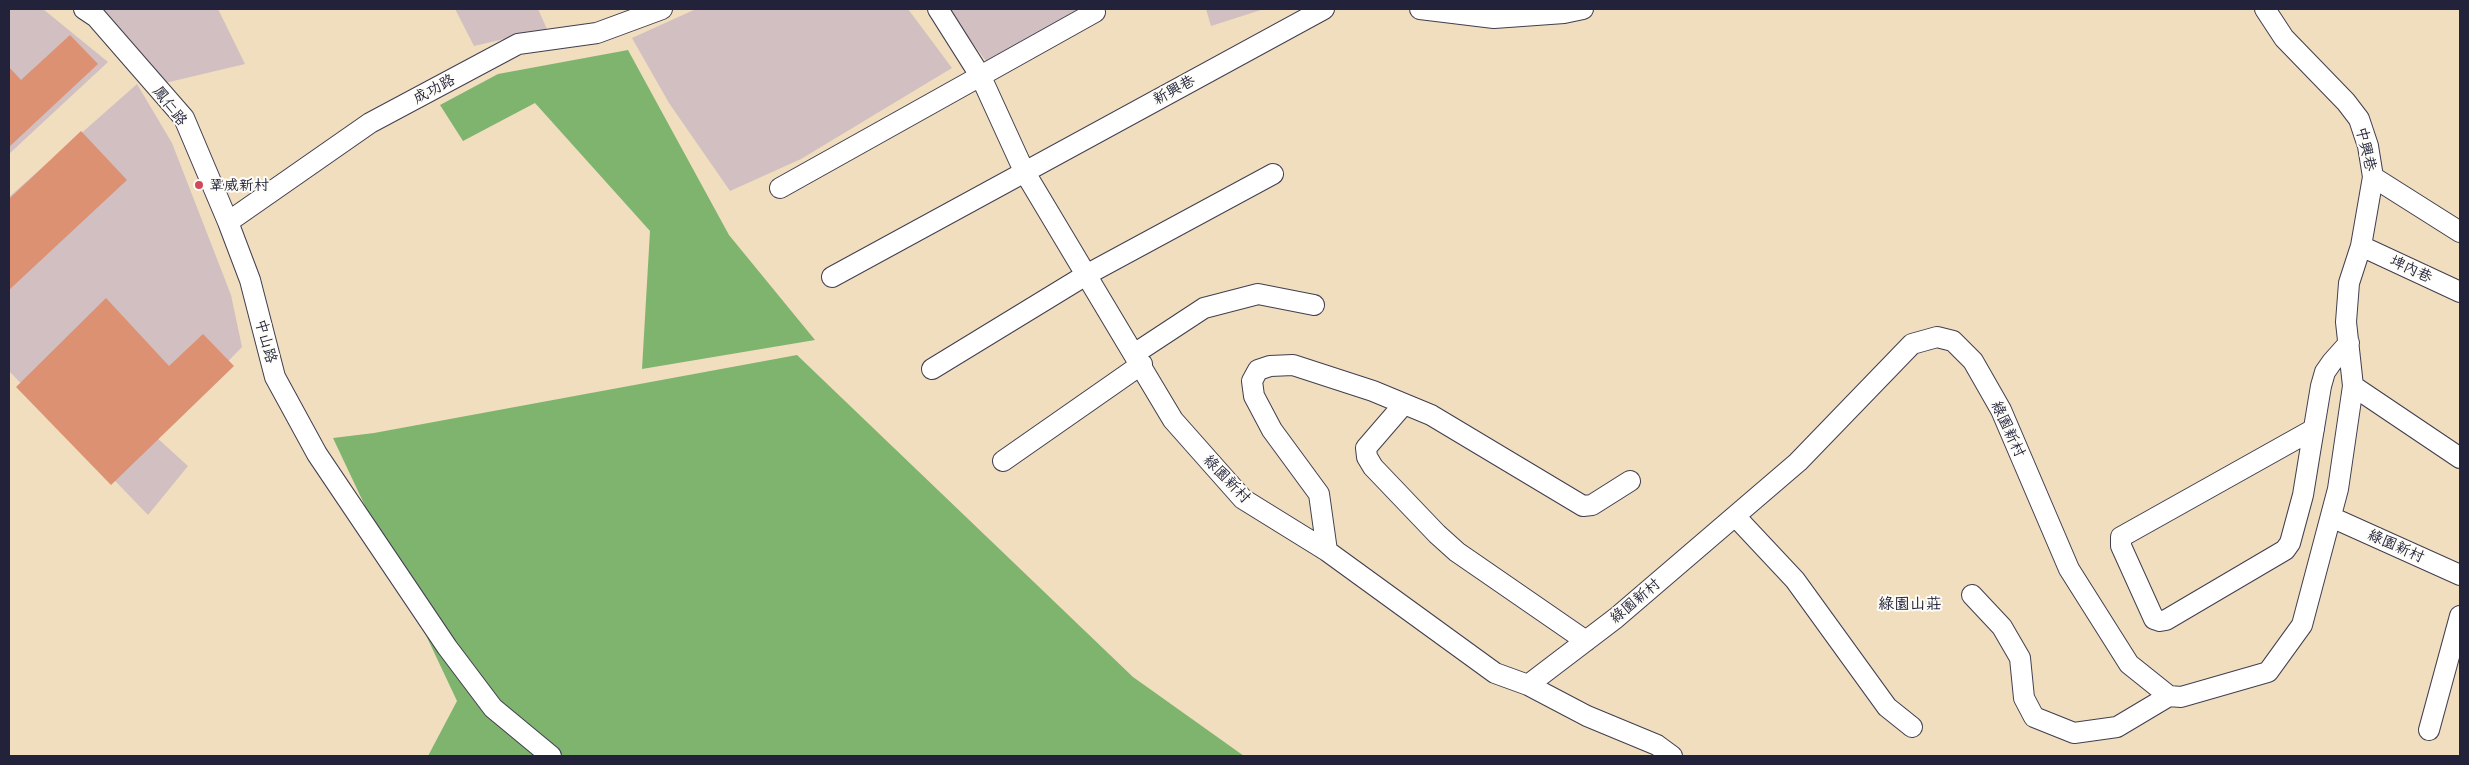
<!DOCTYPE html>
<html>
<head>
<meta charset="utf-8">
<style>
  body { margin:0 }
  #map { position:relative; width:2469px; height:765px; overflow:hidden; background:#f1debe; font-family:Mali,sans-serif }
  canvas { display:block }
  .frame { position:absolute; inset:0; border:10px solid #22223b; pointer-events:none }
</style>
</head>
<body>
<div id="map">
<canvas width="2469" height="765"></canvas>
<div class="frame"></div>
</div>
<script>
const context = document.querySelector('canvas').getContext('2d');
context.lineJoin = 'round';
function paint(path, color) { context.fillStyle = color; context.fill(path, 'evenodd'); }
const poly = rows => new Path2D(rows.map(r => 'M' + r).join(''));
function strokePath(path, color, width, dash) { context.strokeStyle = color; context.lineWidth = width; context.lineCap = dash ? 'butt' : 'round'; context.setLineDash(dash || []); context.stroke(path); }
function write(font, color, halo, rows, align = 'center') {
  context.font = font + ' Mali,"LXGW WenKai TC",sans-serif'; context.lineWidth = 4; context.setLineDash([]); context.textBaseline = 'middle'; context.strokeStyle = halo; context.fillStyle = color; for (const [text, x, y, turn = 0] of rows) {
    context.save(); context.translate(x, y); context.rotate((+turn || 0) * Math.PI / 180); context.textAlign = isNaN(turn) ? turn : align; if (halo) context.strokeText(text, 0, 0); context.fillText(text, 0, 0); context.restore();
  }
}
paint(poly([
  [9,9,43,9,108,62,9,154],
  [84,9,218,9,245,64,165,83],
  [455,9,538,9,547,29,474,46],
  [696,9,908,9,952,68,801,159,730,191,669,103,632,38],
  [947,9,1107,9,992,69],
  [1206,9,1264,9,1211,26],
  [137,84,172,143,231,295,242,347,155,436,188,466,148,515,9,371,9,197]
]), '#d2bfc1');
paint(poly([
  [628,50,729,235,815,340,642,369,650,231,535,103,463,141,440,105,498,74],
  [797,355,1133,677,1244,756,428,756,457,701,333,438,374,433]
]), '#7fb46f');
paint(poly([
  [70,35,98,64,9,147,9,67,21,80],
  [81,131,127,180,9,290,9,199],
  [106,298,169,366,203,334,234,366,111,485,16,387]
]), '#dc9272');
const minor = poly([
  [84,9,96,17,184,118,228,222,250,280,275,377,317,454,447,647,493,708,551,756],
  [938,9,981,77,1024,171,1173,420,1243,499,1327,551,1495,673,1528,685,1587,716,1657,745,1672,756],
  [1420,9,1494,18,1564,13,1583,9],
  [2373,177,2460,232],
  [780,188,1095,12],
  [228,222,370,123,518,44,597,33,662,9],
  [2361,246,2460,292],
  [832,277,1324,9],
  [1134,354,1204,308,1258,294,1314,305],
  [932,369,1086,275,1273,174],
  [2353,386,2460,458],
  [1404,404,1366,448,1367,457,1373,467,1437,534,1457,552,1586,641],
  [2314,429,2121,537,2121,546,2154,619,2160,621,2166,620,2285,550,2290,543,2303,495,2310,452,2321,386,2325,372,2332,362,2349,343],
  [1003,461,1142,364],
  [1735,516,1795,580,1887,707,1912,727],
  [2331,517,2460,575],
  [1327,551,1319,494,1272,430,1254,396,1252,381,1258,370,1270,366,1293,365,1373,391,1431,415,1583,506,1592,505,1630,481],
  [1972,595,2002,627,2020,658,2024,698,2034,717,2074,733,2117,727,2169,696],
  [1528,685,1616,618,1798,462,1912,344,1937,337,1953,341,1973,361,2001,410,2069,569,2129,664,2169,696,2181,697,2268,672,2302,625,2338,489,2353,386,2346,322,2349,283,2361,246,2373,177,2368,146,2359,119,2346,102,2284,38,2265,9],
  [2429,730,2460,616]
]);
strokePath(minor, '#413e4f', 22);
strokePath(minor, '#fff', 20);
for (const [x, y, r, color] of [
  [199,185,5,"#d1495b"]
]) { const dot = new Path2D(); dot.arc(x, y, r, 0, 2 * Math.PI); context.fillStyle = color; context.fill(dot); strokePath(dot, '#fdfcf7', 2); }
write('15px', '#22223b', '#fdfcf7', [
  ["成功路",434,89,-28],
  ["新興巷",1174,90,-28],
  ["鳳仁路",170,106,52],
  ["中興巷",2366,149,77],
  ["埤內巷",2411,269,25],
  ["中山路",266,341,75],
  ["綠園新村",2008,429,65],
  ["綠園新村",1227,479,46],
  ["綠園新村",2396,546,24],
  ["綠園新村",1635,601,-40]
]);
write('15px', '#22223b', '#fdfcf7', [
  ["鞏威新村",209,185]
], 'left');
write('16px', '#22223b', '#fdfcf7', [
  ["綠園山莊",1910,604]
]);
</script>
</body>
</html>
